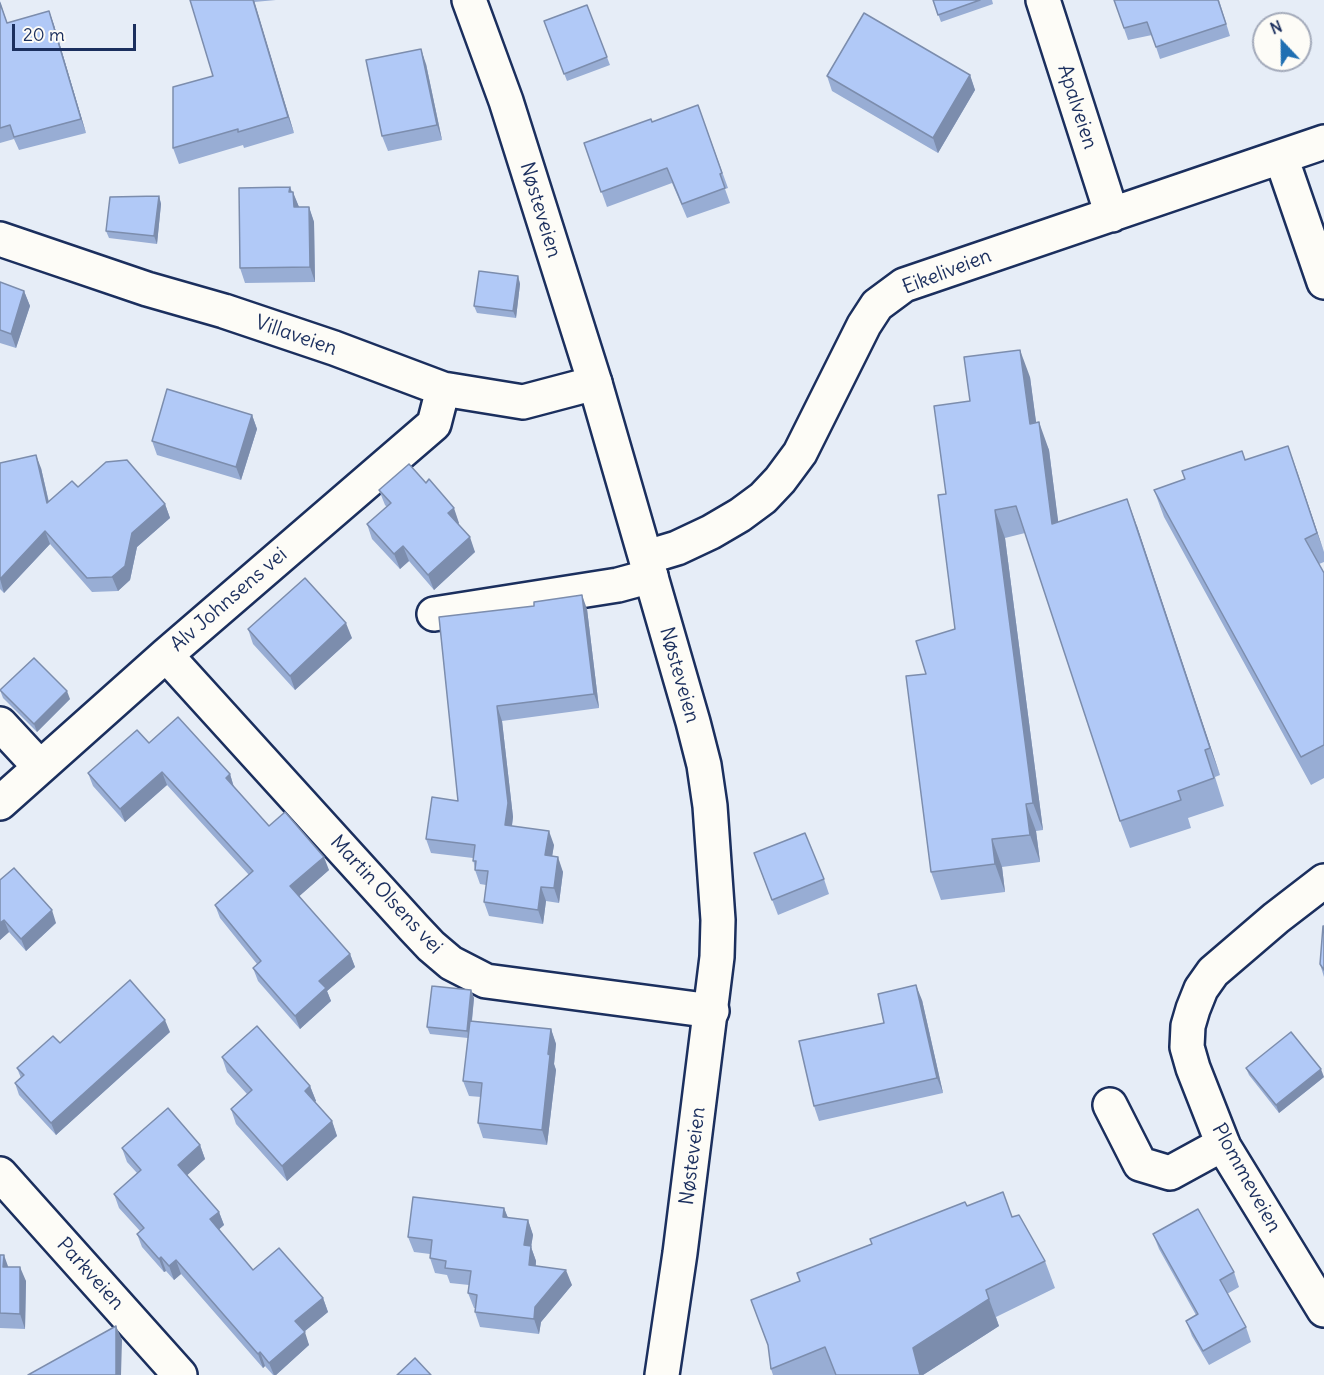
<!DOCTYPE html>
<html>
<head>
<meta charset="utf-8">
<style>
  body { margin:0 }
  #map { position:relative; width:1324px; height:1375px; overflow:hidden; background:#e6edf7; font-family:Delius,sans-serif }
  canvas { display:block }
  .north { position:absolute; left:1252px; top:12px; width:60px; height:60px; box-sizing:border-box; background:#fdfcf7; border:2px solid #a3aaba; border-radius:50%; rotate:338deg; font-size:16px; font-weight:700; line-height:24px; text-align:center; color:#1b2f5e }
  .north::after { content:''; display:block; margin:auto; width:21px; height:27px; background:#1f6fb2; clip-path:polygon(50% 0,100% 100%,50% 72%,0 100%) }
  .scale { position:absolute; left:12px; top:24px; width:124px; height:27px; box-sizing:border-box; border:3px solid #1b2f5e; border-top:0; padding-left:8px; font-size:18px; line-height:21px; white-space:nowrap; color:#1b2f5e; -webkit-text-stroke:4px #fdfcf7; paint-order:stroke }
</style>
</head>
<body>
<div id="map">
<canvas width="1324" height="1375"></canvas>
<div class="north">N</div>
<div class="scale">20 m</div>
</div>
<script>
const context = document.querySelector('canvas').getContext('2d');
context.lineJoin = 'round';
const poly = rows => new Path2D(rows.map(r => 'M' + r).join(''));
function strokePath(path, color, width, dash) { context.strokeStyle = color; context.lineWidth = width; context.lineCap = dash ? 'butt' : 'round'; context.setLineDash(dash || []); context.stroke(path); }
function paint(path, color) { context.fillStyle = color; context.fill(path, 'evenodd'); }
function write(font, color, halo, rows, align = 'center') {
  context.font = font + ' Delius,sans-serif'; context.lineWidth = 4.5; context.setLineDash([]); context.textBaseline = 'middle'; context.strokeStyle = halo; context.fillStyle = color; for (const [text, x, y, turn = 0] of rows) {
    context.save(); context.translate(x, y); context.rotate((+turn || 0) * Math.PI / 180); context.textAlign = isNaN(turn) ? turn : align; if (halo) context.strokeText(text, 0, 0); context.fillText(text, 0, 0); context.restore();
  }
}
const minor = poly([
  [1043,0,1112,215],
  [1281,157,1324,282],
  [0,239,147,289,224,311,334,348,443,389,523,402,595,383],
  [647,557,677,548,711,532,740,515,763,498,780,480,800,453,864,325,877,305,904,285,1324,142],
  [434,614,618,585,651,576],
  [166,655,414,928,431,946,451,963,486,981,712,1011],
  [0,724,39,766],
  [0,803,166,655,434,424,443,389],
  [1324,881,1276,918,1213,972,1201,989,1193,1009,1188,1026,1187,1047,1193,1068,1224,1147,1324,1310],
  [1110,1105,1140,1164,1170,1173,1223,1144],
  [0,1174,180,1375]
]);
const major = poly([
  [469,0,506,101,595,383,693,722,704,765,710,806,718,920,717,957,680,1253,662,1375]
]);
strokePath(minor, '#1b2f5e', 38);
strokePath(major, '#1b2f5e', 38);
strokePath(minor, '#fdfcf7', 33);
strokePath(major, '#fdfcf7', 33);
paint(poly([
  [190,0,276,0,254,2,294,133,244,148,243,145,179,164,173,148,213,76],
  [933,0,992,0,993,4,941,22],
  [1114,0,1219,0,1230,36,1160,59,1152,35,1128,40],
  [0,1,7,23,49,11,54,25,86,133,19,150,14,139,0,143],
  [587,5,610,65,567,81,544,21],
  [426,64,442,140,388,151,382,136],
  [970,75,975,90,938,153,832,91,827,76],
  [698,105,728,188,725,189,730,203,687,218,672,183,607,207,584,143,652,122],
  [290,187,299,207,309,207,314,222,315,282,245,283,240,268],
  [159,196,161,204,157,244,109,238,106,231],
  [518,276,520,284,516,318,477,313,474,306],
  [0,282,24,291,30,306,16,348,0,343],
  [1030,377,1036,423,1049,450,1058,522,1137,526,1220,775,1215,777,1224,806,1188,818,1191,828,1130,848,1120,821,1025,533,1005,538,1043,830,1036,831,1040,862,1002,867,1005,892,941,900,931,872,926,674,955,629,946,494,970,401],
  [252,415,257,429,241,480,157,455,152,441],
  [1288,446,1324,552,1324,562,1319,564,1324,573,1324,778,1311,785,1164,517,1154,490],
  [0,463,41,468,49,502,78,487,165,504,170,518,137,547,130,580,118,591,92,592,50,544,4,593,0,589],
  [379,490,459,523,458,524,475,552,434,590,409,561,400,569,372,539,367,524,387,507,385,505],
  [587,609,599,708,502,721,513,817,512,826,554,845,552,856,563,872,559,903,546,901,543,924,489,916,484,902,486,885,480,884,475,870,473,858,431,853,426,839,458,801,439,617],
  [248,629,352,638,295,690,253,644],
  [0,690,70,699,37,732,3,698],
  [149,743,230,774,234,787,269,826,329,870,299,896,350,954,355,967,327,991,331,1001,300,1029,258,981,253,968,257,964,220,918,215,905,249,875,167,785,125,822,93,786,88,773],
  [754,853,824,879,829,894,778,915],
  [0,880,56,923,26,951,9,932,0,940],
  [1324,926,1324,977,1320,964],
  [471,990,474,998,472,1021,551,1029,556,1044,554,1064,556,1070,547,1145,483,1138,478,1123,481,1097,469,1096,463,1081,468,1038,430,1034,427,1027],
  [922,1000,943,1093,819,1121,814,1106,884,1023],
  [170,1032,56,1135,19,1095,15,1083,21,1078,17,1068,60,1043],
  [222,1057,310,1086,316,1101,314,1102,332,1121,337,1136,287,1181,236,1124,231,1109,247,1094,227,1072],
  [1246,1068,1324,1077,1279,1113,1249,1075],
  [200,1145,205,1159,187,1175,219,1212,224,1225,219,1229,253,1270,323,1298,328,1312,304,1332,309,1345,276,1375,273,1375,265,1366,263,1368,181,1274,174,1280,166,1271,164,1272,142,1247,137,1234,140,1231,119,1208,114,1194,137,1173,127,1162,122,1148],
  [967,1206,1012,1217,1045,1261,1055,1288,996,1317,999,1326,923,1375,773,1375,771,1369,769,1348,751,1300,800,1281,872,1244],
  [504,1208,508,1218,528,1220,533,1235,531,1247,536,1261,536,1266,572,1285,541,1322,539,1334,480,1327,475,1312,475,1308,474,1308,468,1293,469,1285,450,1283,447,1275,435,1273,430,1258,430,1254,414,1252,408,1237],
  [1153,1234,1234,1272,1239,1287,1227,1294,1246,1327,1251,1342,1209,1365,1192,1336,1186,1321,1196,1315,1159,1249],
  [0,1255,8,1267,26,1281,25,1329,0,1328]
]), '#98add4');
paint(poly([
  [253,0,254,0,294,133,288,117],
  [49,11,54,25,86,133,81,119],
  [421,49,426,64,442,140,437,125],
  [970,75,975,90,938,153,933,138],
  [290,187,293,197,293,192,299,207,299,222,289,192],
  [159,196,161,204,157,244,154,236],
  [309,207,314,222,315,282,310,267],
  [518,276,520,284,516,318,513,311],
  [24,291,30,306,16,348,11,334],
  [1020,350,1030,377,1040,451,1030,424],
  [252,415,257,429,241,480,236,467],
  [1039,422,1049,450,1062,551,1052,524],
  [1288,446,1298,474,1324,552,1317,533],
  [36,455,41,468,52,517,47,503],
  [1127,499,1137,526,1220,775,1210,748],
  [165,504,170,518,137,547,130,580,118,591,112,577,132,533],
  [454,508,459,523,454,528,448,513],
  [995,510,1005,538,1043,830,1033,803],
  [45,531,50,544,4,593,0,579],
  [470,537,475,552,434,590,428,575],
  [403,546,409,561,400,569,394,554],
  [582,595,587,609,599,708,594,694],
  [346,623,352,638,295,690,290,676],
  [67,691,70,699,37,732,34,724],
  [497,706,502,721,513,817,510,839,505,825],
  [162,772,167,785,125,822,120,809],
  [230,774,234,788,226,778],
  [1026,804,1036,831,1040,862,1030,835],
  [549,831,554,845,550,869,545,855],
  [992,839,1002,867,1005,892,995,864],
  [324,857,329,870,295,900,290,886],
  [558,857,563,872,559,903,554,888],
  [541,887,546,901,543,924,538,910],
  [52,910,56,923,26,951,21,939],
  [4,920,9,932,0,940,0,923],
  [350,954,355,967,327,991,331,1001,300,1029,295,1016,319,981],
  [916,985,922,1000,943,1093,937,1078],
  [471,990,474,998,470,1038,467,1031],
  [165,1020,170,1032,56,1135,51,1123],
  [551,1029,556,1044,554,1064,556,1070,547,1145,542,1130,548,1054],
  [1321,1069,1324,1077,1279,1113,1276,1105],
  [310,1086,316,1101,310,1106,305,1091],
  [332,1121,337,1136,287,1181,282,1166],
  [200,1145,205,1159,183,1179,178,1165],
  [504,1208,510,1223,503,1217],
  [219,1212,224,1225,215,1233,210,1219],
  [528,1220,533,1235,531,1247,536,1261,534,1280,529,1265,524,1245],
  [4,1255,9,1269,3,1267],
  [161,1257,166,1271,164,1272,159,1259],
  [176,1260,181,1274,174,1280,169,1266],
  [20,1267,26,1281,25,1329,20,1314],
  [566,1270,572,1285,541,1322,539,1334,534,1319,535,1307],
  [323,1298,328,1312,300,1335,295,1321],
  [989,1299,999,1326,923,1375,920,1375,913,1348],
  [116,1326,122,1340,121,1375,116,1375],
  [305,1332,309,1345,276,1375,274,1375,269,1363],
  [260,1352,265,1366,263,1368,258,1354]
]), '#7c8dad');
const building = poly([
  [190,0,253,0,288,117,238,132,238,129,173,148,173,87,213,76,190,0],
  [933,0,980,0,938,15,933,0],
  [1114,0,1218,0,1226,24,1156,47,1147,22,1124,28,1114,0],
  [0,3,7,23,49,11,81,119,14,137,10,125,0,128,0,3],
  [587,5,607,57,564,74,544,21,587,5],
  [864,13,970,75,933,138,827,76,864,13],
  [421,49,437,125,382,136,366,60,421,49],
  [698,105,722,173,720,174,725,188,682,204,667,168,601,192,584,143,651,119,652,122,698,105],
  [290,187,289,192,293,192,294,207,309,207,310,267,240,268,239,188,290,187],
  [159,196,154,236,106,231,110,197,159,196],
  [479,271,518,276,513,311,474,306,479,271],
  [0,282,24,291,11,334,0,330,0,282],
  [1020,350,1030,424,1039,422,1052,524,1127,499,1210,748,1205,750,1214,778,1178,791,1181,800,1120,821,1016,506,995,510,1033,803,1026,804,1030,835,992,839,995,864,931,872,906,676,926,674,916,641,955,629,938,495,946,494,934,406,970,401,964,357,1020,350],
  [167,389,252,415,236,467,152,441,167,389],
  [1288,446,1317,533,1305,539,1324,573,1324,745,1301,757,1154,490,1185,479,1182,471,1242,451,1245,460,1288,446],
  [36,455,47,503,72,481,78,487,106,462,127,460,165,504,132,533,125,566,112,577,87,578,45,531,0,579,0,463,36,455],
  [409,464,426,483,429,479,454,508,448,513,470,537,428,575,403,546,394,554,367,524,391,503,379,490,409,464],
  [305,578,346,623,290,676,248,629,305,578],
  [582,595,594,694,497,706,508,803,505,825,549,831,545,855,558,857,554,888,541,887,538,910,484,902,488,871,475,870,476,861,473,861,475,845,426,839,432,797,458,801,439,617,534,606,534,602,582,595],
  [34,658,67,691,34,724,0,690,34,658],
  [178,717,230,774,226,778,269,826,285,812,324,857,290,886,350,954,319,981,326,988,295,1016,253,968,261,961,215,905,253,871,162,772,120,809,88,773,137,730,149,743,178,717],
  [805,833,824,879,772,900,754,853,805,833],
  [14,868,52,910,21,939,4,920,0,923,0,880,14,868],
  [1323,926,1324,926,1324,970,1320,964,1323,926],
  [130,980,165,1020,51,1123,15,1083,24,1075,17,1068,53,1036,60,1043,130,980],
  [916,985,937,1078,814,1106,799,1041,884,1023,878,994,916,985],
  [432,986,471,990,467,1031,427,1027,432,986],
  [470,1021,551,1029,548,1054,550,1055,542,1130,478,1123,482,1083,463,1081,470,1021],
  [257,1026,310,1086,305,1091,332,1121,282,1166,231,1109,252,1090,222,1057,257,1026],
  [1291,1032,1321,1069,1276,1105,1246,1068,1291,1032],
  [168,1108,200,1145,178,1165,219,1212,210,1219,253,1270,279,1248,323,1298,295,1321,305,1332,269,1363,260,1352,258,1354,176,1260,169,1266,161,1257,159,1259,137,1234,144,1228,114,1194,141,1170,122,1148,168,1108],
  [1003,1192,1012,1217,1019,1215,1045,1261,986,1290,989,1299,913,1348,920,1375,836,1375,825,1347,771,1369,768,1345,751,1300,800,1281,797,1273,872,1244,870,1239,965,1202,967,1206,1003,1192],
  [413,1197,504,1208,503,1217,528,1220,524,1245,531,1246,529,1265,566,1270,535,1307,534,1319,475,1312,477,1295,468,1293,471,1271,445,1268,446,1261,430,1258,432,1240,408,1237,413,1197],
  [1198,1209,1234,1272,1220,1280,1246,1327,1203,1351,1186,1321,1198,1314,1153,1234,1198,1209],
  [0,1255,4,1255,3,1267,20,1267,20,1314,0,1313,0,1255],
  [116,1326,116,1375,28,1375,116,1326],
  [415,1358,431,1375,397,1375,415,1358]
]);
paint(building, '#b1c9f7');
strokePath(building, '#7c8dad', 1.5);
write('20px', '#1b2f5e', '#fdfcf7', [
  ["Apalveien",1077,107,72],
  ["Nøsteveien",540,210,73],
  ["Eikeliveien",947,272,-21],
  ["Villaveien",296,336,19],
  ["Alv Johnsens vei",229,600,-41],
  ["Nøsteveien",679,675,74],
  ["Martin Olsens vei",386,895,47],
  ["Nøsteveien",693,1156,-83],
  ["Plommeveien",1246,1178,61],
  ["Parkveien",90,1274,48]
]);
</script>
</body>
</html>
